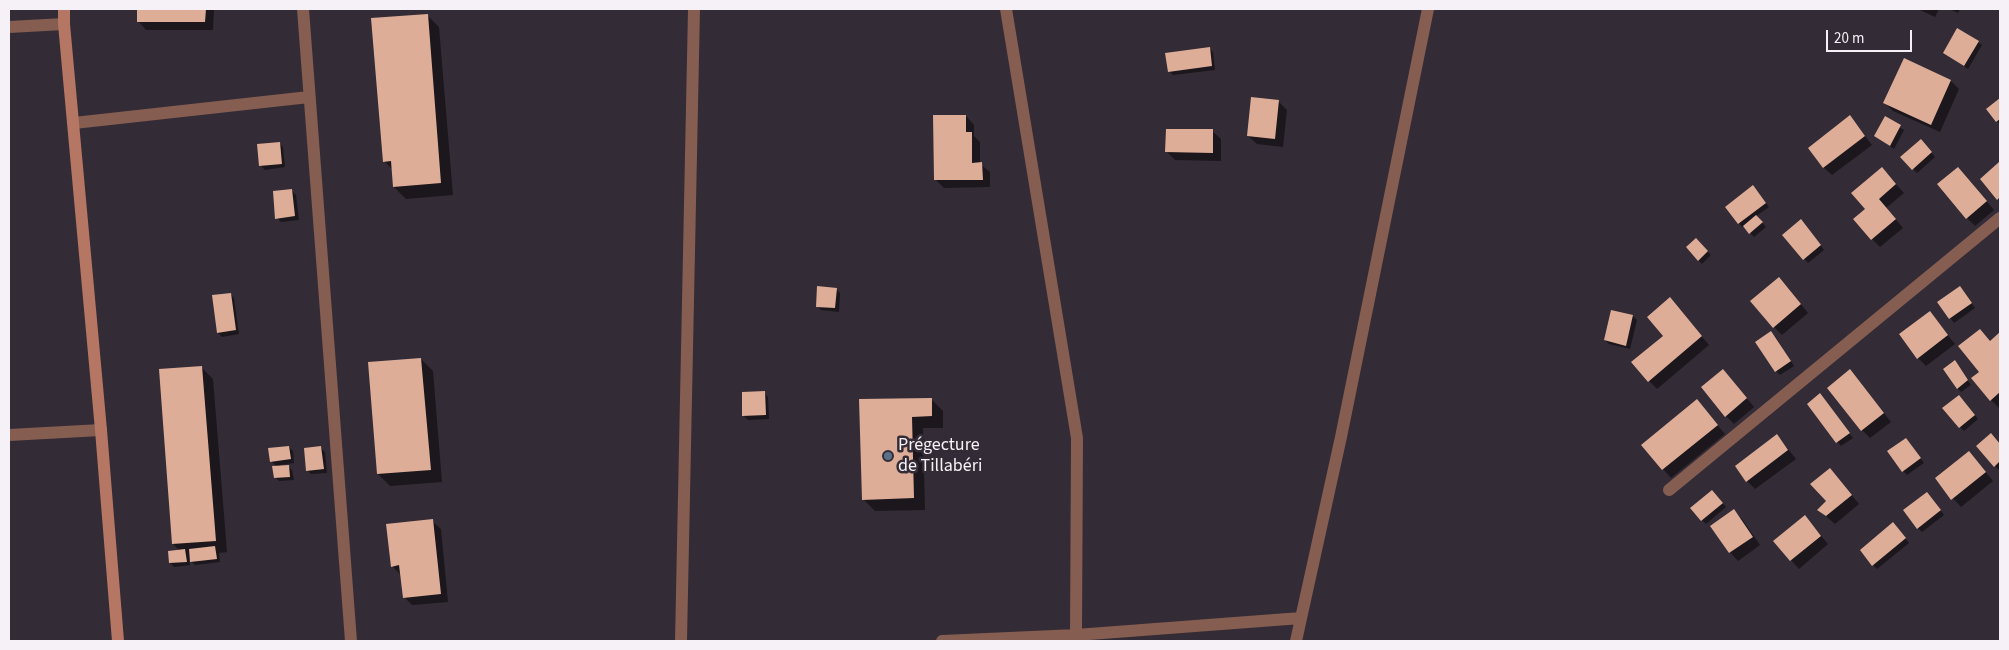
<!DOCTYPE html>
<html>
<head>
<meta charset="utf-8">
<style>
  body { margin:0 }
  #map { position:relative; width:2009px; height:650px; overflow:hidden; background:#332b35; font-family:"Source Sans 3",sans-serif }
  canvas { display:block }
  .frame { position:absolute; inset:0; border:10px solid #f6f1f7; pointer-events:none }
  .scale { position:absolute; left:1826px; top:30px; width:86px; height:22px; box-sizing:border-box; border:2px solid #f6f1f7; border-top:0; padding-left:6px; font-size:15px; line-height:18px; white-space:nowrap; color:#f6f1f7; -webkit-text-stroke:4px #332b35; paint-order:stroke }
</style>
</head>
<body>
<div id="map">
<canvas width="2009" height="650"></canvas>
<div class="frame"></div>
<div class="scale">20 m</div>
</div>
<script>
const context = document.querySelector('canvas').getContext('2d');
context.lineJoin = 'round';
function paint(path, color) { context.fillStyle = color; context.fill(path, 'evenodd'); }
const poly = rows => new Path2D(rows.map(r => 'M' + r).join(''));
function strokePath(path, color, width, dash) { context.strokeStyle = color; context.lineWidth = width; context.lineCap = dash ? 'butt' : 'round'; context.setLineDash(dash || []); context.stroke(path); }
function write(font, color, halo, rows, align = 'center') {
  context.font = font + ' "Source Sans 3",sans-serif'; context.lineWidth = 5; context.setLineDash([]); context.textBaseline = 'middle'; context.strokeStyle = halo; context.fillStyle = color; for (const [text, x, y, turn = 0] of rows) {
    context.save(); context.translate(x, y); context.rotate((+turn || 0) * Math.PI / 180); context.textAlign = isNaN(turn) ? turn : align; if (halo) context.strokeText(text, 0, 0); context.fillText(text, 0, 0); context.restore();
  }
}
paint(poly([
  [138,9,214,9,213,30,146,30,138,21],
  [1918,9,1939,9,1935,17],
  [1950,9,1960,9,1958,13],
  [427,15,439,27,453,195,406,199,394,187,393,170,384,161],
  [1978,42,1982,45,1968,69,1944,53],
  [1209,48,1213,52,1215,70,1173,75,1169,71],
  [1904,60,1951,81,1959,89,1940,132,1893,111,1885,103],
  [2000,100,2000,125,1988,109],
  [1278,101,1287,110,1283,147,1257,144,1248,136],
  [966,116,974,125,974,136,980,142,980,164,990,172,990,187,944,188,935,179],
  [1850,117,1872,145,1832,175,1823,167],
  [1885,118,1904,130,1894,149,1875,136],
  [1212,131,1221,139,1221,161,1175,160,1167,152],
  [279,143,283,147,285,167,265,170,261,166],
  [1925,145,1935,157,1917,173,1902,157],
  [1999,164,2000,165,2000,201,1981,180],
  [1958,168,1994,210,1975,226,1967,218],
  [1882,169,1904,193,1886,208,1903,228,1880,247,1872,239,1867,209],
  [292,191,296,195,299,220,281,222,277,218],
  [1757,191,1769,207,1756,216,1766,227,1754,237,1744,226,1742,227,1739,223],
  [1805,225,1824,250,1808,263,1784,235],
  [1696,239,1711,255,1702,264,1698,260],
  [1787,287,1808,313,1782,335,1774,327],
  [836,289,840,293,839,312,821,310,817,306],
  [1963,291,1975,308,1954,323,1939,302],
  [230,294,234,298,239,334,222,337,218,333],
  [1670,299,1709,345,1657,389,1649,381,1664,336],
  [1612,311,1633,316,1637,320,1630,349,1609,344,1605,340],
  [1929,313,1955,344,1926,366,1918,358],
  [2000,333,2000,407,1999,408,1991,400,1981,372,1990,342],
  [1775,336,1794,366,1780,375,1776,371],
  [421,359,433,371,442,482,390,486,378,474],
  [1958,366,1971,385,1961,392,1957,388],
  [201,367,213,379,227,552,219,553,220,562,195,565,189,559,190,565,174,567,170,563,180,551,173,544],
  [1850,371,1891,422,1870,438,1862,430],
  [1731,379,1754,407,1734,424,1726,416],
  [764,393,768,397,769,419,748,420,744,416],
  [1820,395,1853,438,1841,446,1808,404],
  [931,399,943,411,943,428,923,428,925,510,875,511,863,499,860,400],
  [1963,400,1978,419,1964,431,1960,427],
  [1697,401,1725,434,1671,478,1663,469],
  [1777,436,1796,459,1755,489,1747,481],
  [1995,439,2000,445,2000,468,1999,470,1995,466],
  [1909,443,1924,463,1907,475,1903,471],
  [289,447,293,451,294,463,280,465,280,467,288,466,292,470,294,480,279,481,275,477,277,467,271,461],
  [321,448,325,452,327,473,311,474,307,470],
  [1969,452,1993,481,1961,507,1936,479],
  [1830,469,1859,504,1835,524,1819,510,1827,501],
  [1927,493,1944,515,1922,532,1918,528],
  [1716,495,1726,507,1706,524,1702,520],
  [1734,511,1742,519,1760,545,1738,561,1730,552,1712,526],
  [1805,517,1828,544,1799,569,1791,560],
  [432,521,441,529,448,602,412,605,404,597,400,574,392,566],
  [1897,528,1909,543,1877,569,1873,565]
]), '#0007');
paint(poly([
  [137,9,206,9,205,22,137,22],
  [428,14,441,183,393,187,391,161,383,162,371,18],
  [1957,28,1979,41,1964,66,1943,53],
  [1210,47,1212,66,1168,72,1165,53],
  [1904,58,1951,80,1931,125,1883,103],
  [1251,97,1279,100,1275,139,1247,136],
  [2000,98,2000,119,1996,122,1986,109],
  [933,115,966,115,966,132,972,132,972,163,982,162,983,180,934,180],
  [1850,115,1865,136,1823,168,1808,148],
  [1885,116,1901,125,1890,146,1874,136],
  [1166,129,1213,129,1213,153,1165,152],
  [1921,139,1932,152,1912,170,1900,157],
  [280,142,282,164,259,166,257,144],
  [1999,162,2000,197,1997,200,1980,179],
  [1882,167,1896,184,1879,199,1896,219,1871,240,1853,219,1865,209,1851,193],
  [1958,167,1987,201,1966,219,1937,184],
  [1753,185,1766,203,1738,224,1725,207],
  [292,189,295,216,275,219,273,191],
  [1756,215,1763,222,1749,234,1743,226],
  [1801,219,1821,245,1803,260,1782,235],
  [1696,238,1708,251,1698,261,1686,247],
  [1779,277,1801,304,1773,328,1750,301],
  [817,286,837,288,835,308,816,307],
  [1960,286,1972,303,1949,319,1937,302],
  [231,293,236,330,217,333,212,295],
  [1670,297,1702,336,1648,382,1631,362,1663,336,1647,317],
  [1611,310,1633,315,1626,346,1604,340],
  [1930,311,1948,335,1917,359,1899,334],
  [1980,329,1990,341,2000,332,2000,392,1990,401,1971,378,1979,372,1958,346],
  [1771,331,1791,361,1775,372,1755,342],
  [421,358,431,470,377,474,368,362],
  [1955,360,1968,380,1957,389,1943,369],
  [202,366,216,541,172,544,159,369],
  [1723,369,1747,398,1725,417,1701,387],
  [1850,369,1884,413,1861,431,1827,388],
  [765,391,766,415,742,416,742,392],
  [1820,393,1850,433,1836,443,1807,404],
  [1959,395,1975,415,1959,428,1942,408],
  [932,398,932,416,912,417,914,498,862,500,859,399],
  [1697,399,1718,425,1662,470,1641,445],
  [1991,433,2000,444,2000,461,1994,467,1976,446],
  [1777,434,1788,450,1746,482,1735,466],
  [1906,438,1921,458,1902,472,1887,451],
  [289,446,291,459,270,462,268,448],
  [321,446,324,469,306,471,304,448],
  [1969,451,1986,472,1951,500,1935,478],
  [289,465,290,477,274,478,272,466],
  [1830,468,1852,495,1826,516,1817,510,1826,501,1810,484],
  [1712,490,1723,503,1701,521,1690,508],
  [1927,492,1941,510,1917,529,1903,510],
  [1734,509,1753,537,1729,553,1710,526],
  [1805,515,1821,536,1790,561,1773,541],
  [433,519,441,594,403,598,399,565,391,567,386,524],
  [1893,522,1906,538,1872,566,1860,550],
  [215,546,217,559,190,562,189,549],
  [185,549,187,562,169,563,168,551]
]), '#dead98');
strokePath(poly([
  [303,9,351,641],
  [1006,9,1077,438,1076,635],
  [9,27,64,24],
  [74,123,309,97],
  [9,435,101,430],
  [1669,490,2000,218],
  [681,641,694,9],
  [942,641,1076,635,1301,618],
  [1296,641,1341,437,1428,9]
]), '#855d51', 12);
strokePath(poly([
  [64,9,64,24,101,430,118,641]
]), '#b57663', 12);
for (const [x, y, r, color] of [
  [888,456,5,"#5c6f8a"]
]) { const dot = new Path2D(); dot.arc(x, y, r, 0, 2 * Math.PI); context.fillStyle = color; context.fill(dot); strokePath(dot, '#332b35', 2); }
write('18px', '#f6f1f7', '#332b35', [
  ["Prégecture",898,446],
  ["de Tillabéri",898,467]
], 'left');
</script>
</body>
</html>
